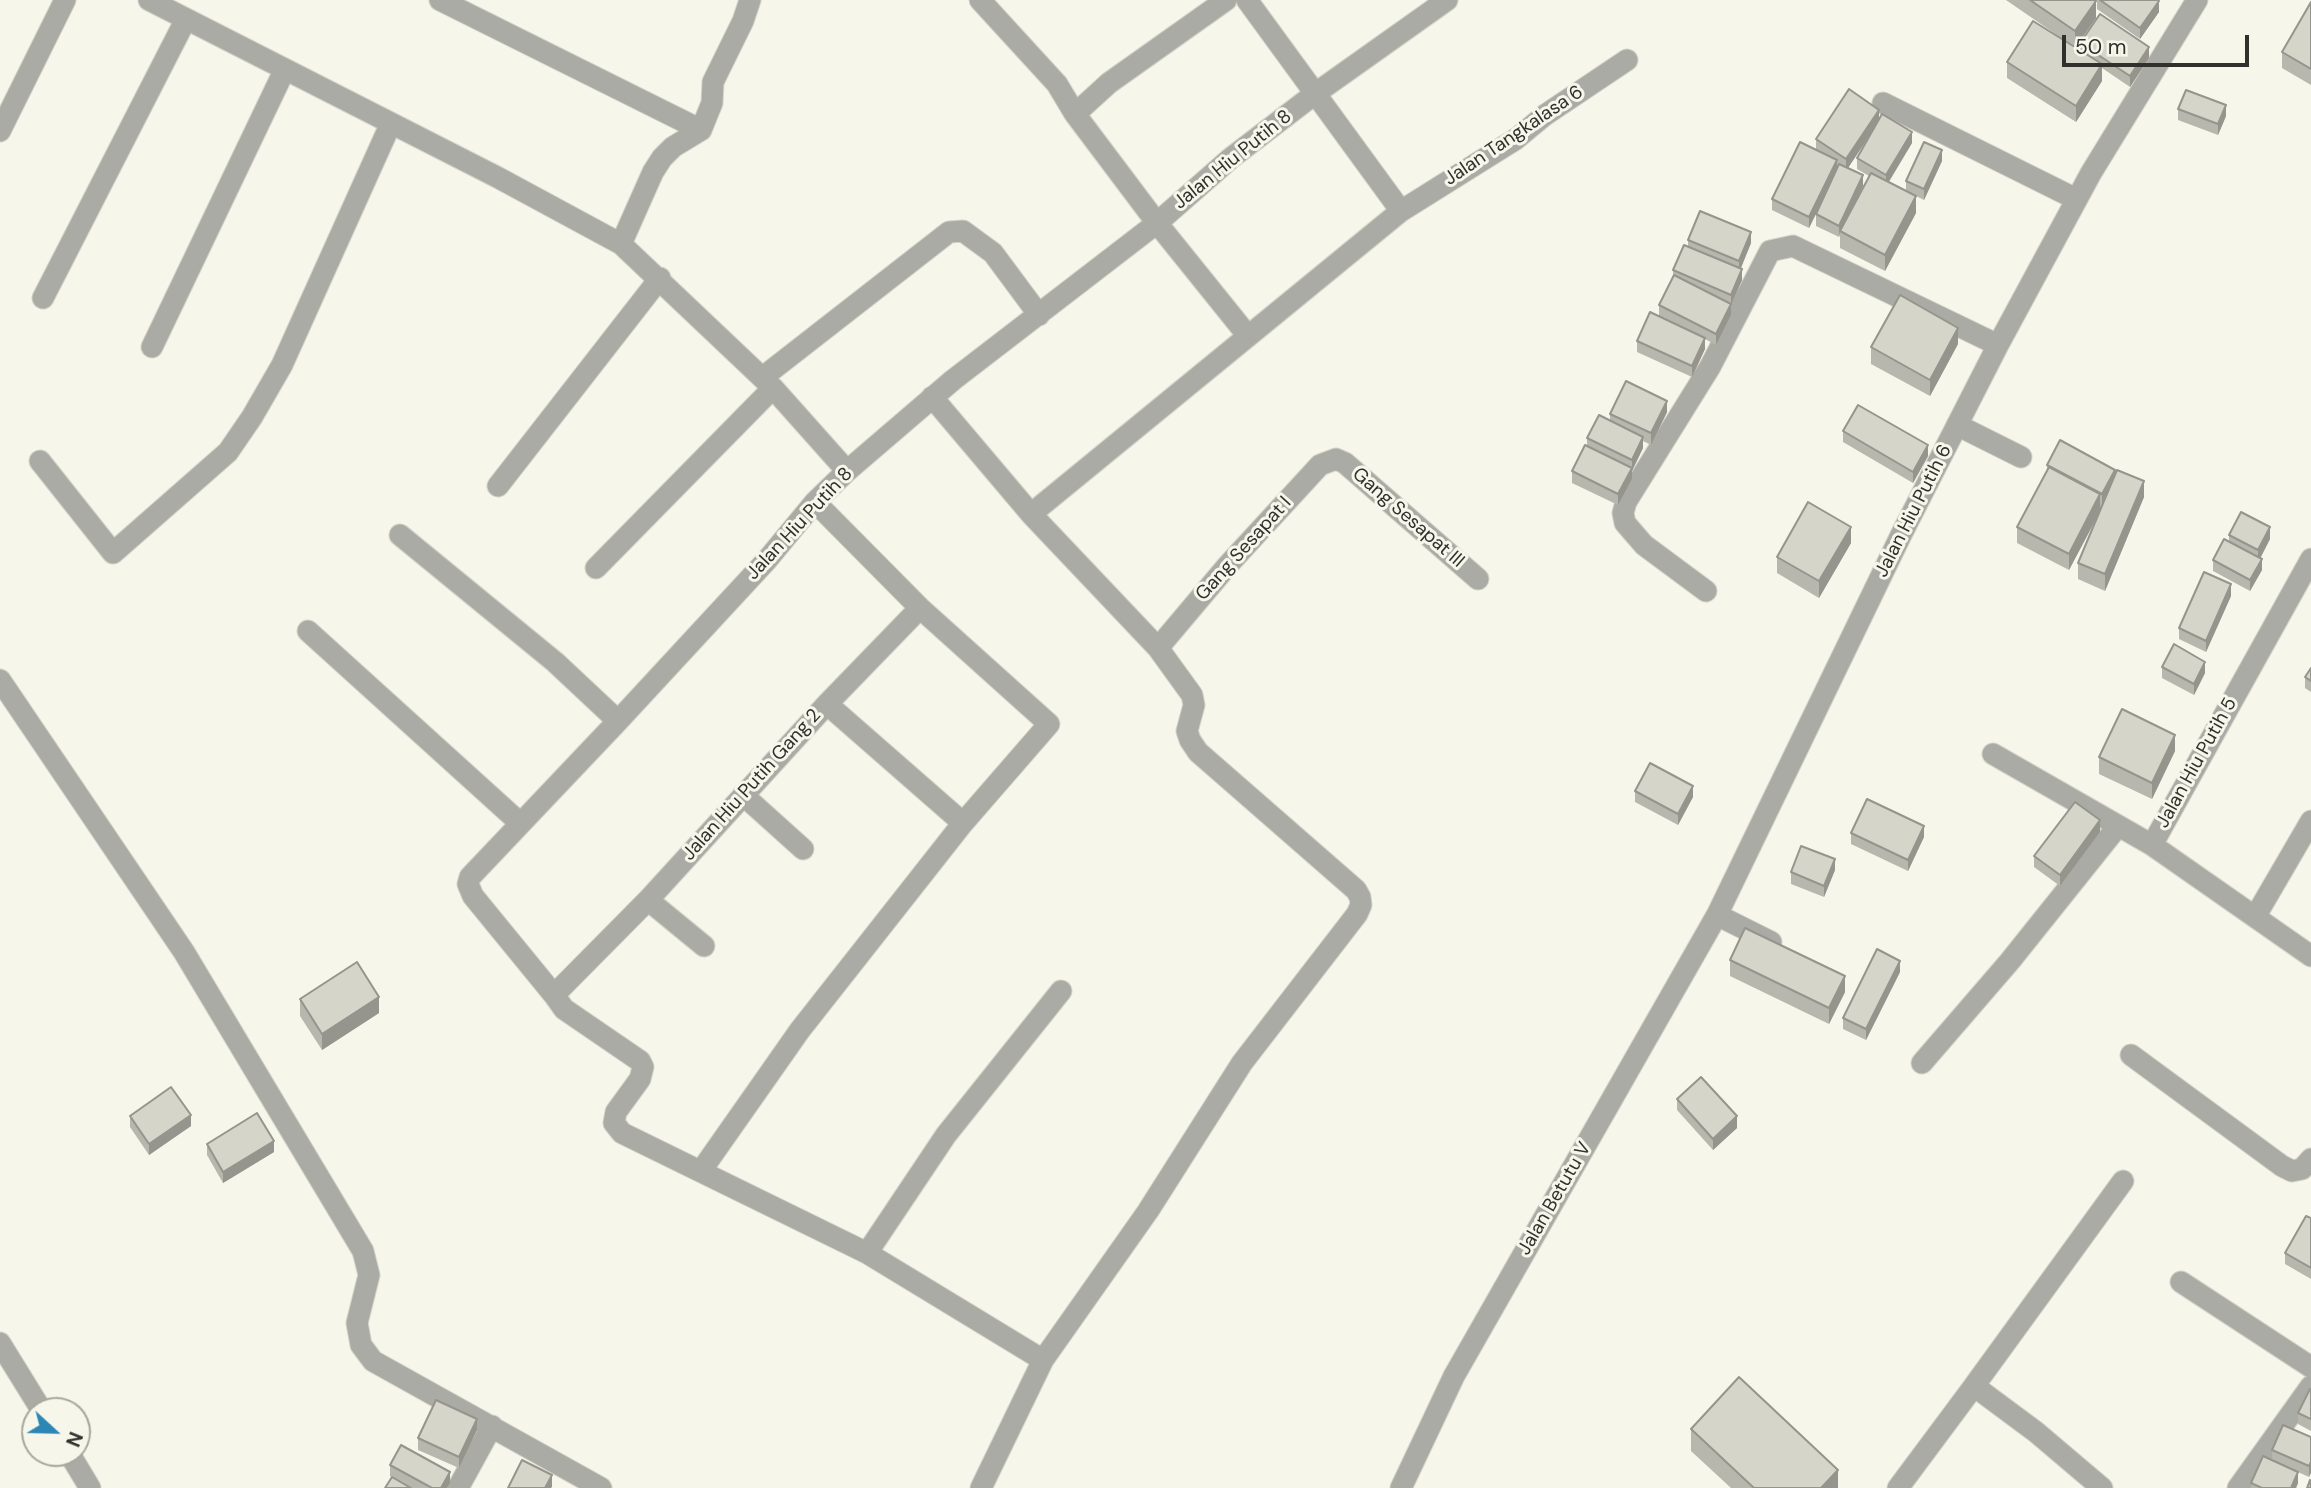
<!DOCTYPE html>
<html>
<head>
<meta charset="utf-8">
<style>
  body { margin:0 }
  #map { position:relative; width:2311px; height:1488px; overflow:hidden; background:#f6f6ea; font-family:"DM Sans",sans-serif }
  canvas { display:block }
  .north { position:absolute; left:21px; top:1397px; width:70px; height:70px; box-sizing:border-box; background:#f6f6ea; border:2px solid #a7a79e; border-radius:50%; rotate:112deg; font-size:19px; font-weight:700; line-height:28px; text-align:center; color:#30302c }
  .north::after { content:''; display:block; margin:auto; width:24px; height:32px; background:#2d86b4; clip-path:polygon(50% 0,100% 100%,50% 72%,0 100%) }
  .scale { position:absolute; left:2062px; top:35px; width:187px; height:32px; box-sizing:border-box; border:4px solid #30302c; border-top:0; padding-left:9px; font-size:21px; line-height:24px; white-space:nowrap; color:#30302c; -webkit-text-stroke:5px #f6f6ea; paint-order:stroke }
</style>
</head>
<body>
<div id="map">
<canvas width="2311" height="1488"></canvas>
<div class="north">N</div>
<div class="scale">50 m</div>
</div>
<script>
const context = document.querySelector('canvas').getContext('2d');
context.lineJoin = 'round';
const poly = rows => new Path2D(rows.map(r => 'M' + r).join(''));
function strokePath(path, color, width, dash) { context.strokeStyle = color; context.lineWidth = width; context.lineCap = dash ? 'butt' : 'round'; context.setLineDash(dash || []); context.stroke(path); }
function paint(path, color) { context.fillStyle = color; context.fill(path, 'evenodd'); }
function write(font, color, halo, rows, align = 'center') {
  context.font = font + ' "DM Sans",sans-serif'; context.lineWidth = 6; context.setLineDash([]); context.textBaseline = 'middle'; context.strokeStyle = halo; context.fillStyle = color; for (const [text, x, y, turn = 0] of rows) {
    context.save(); context.translate(x, y); context.rotate((+turn || 0) * Math.PI / 180); context.textAlign = isNaN(turn) ? turn : align; if (halo) context.strokeText(text, 0, 0); context.fillText(text, 0, 0); context.restore();
  }
}
const minor = poly([
  [149,0,497,177,621,244,773,388,847,471],
  [440,0,701,130],
  [980,0,1057,84,1075,114],
  [1226,0,1109,83,1075,114,1157,223,1248,336],
  [1247,0,1401,211],
  [1883,103,2076,199],
  [0,131,65,0],
  [621,244,653,172,662,158,673,147,701,130,712,103,713,82,743,21,750,0],
  [43,298,186,19],
  [152,347,285,69],
  [763,377,949,232,963,231,993,253,1039,315],
  [932,397,1031,514,1158,648,1192,695,1194,705,1187,731,1190,740,1198,752,1356,890,1360,897,1361,905,1357,914,1242,1063,1148,1211,1043,1360,981,1488],
  [1957,425,2021,457],
  [40,461,113,553,228,452,252,417,282,365,391,123],
  [498,486,660,278],
  [1031,514,1401,211,1516,139,1545,115,1627,60],
  [400,535,555,662,618,721],
  [596,568,773,388],
  [1706,591,1644,545,1625,523,1623,513,1626,502,1710,367,1770,251,1793,246,1998,345],
  [920,608,827,704,648,900,554,995,564,1009,640,1061,643,1067,640,1079,616,1112,614,1123,622,1133,867,1253,1043,1360],
  [308,631,520,823],
  [1158,648,1228,565,1320,465,1336,459,1345,463,1478,579],
  [0,680,184,952,363,1251,369,1275,357,1323,361,1345,373,1361,601,1488],
  [827,704,963,823],
  [1993,754,2152,845,2311,559],
  [743,795,803,849],
  [2152,845,2311,956],
  [648,900,704,946],
  [2255,917,2311,821],
  [1771,942,1717,915,1901,535,1998,345,2091,173,2197,0],
  [554,995,473,896,468,884,470,877,618,721,767,560,815,502,847,471,953,380,1157,223,1231,158,1316,93,1447,0],
  [2131,1055,2282,1166,2292,1171,2302,1169,2311,1159],
  [1922,1063,2010,961,2118,826],
  [701,1171,800,1030,963,823,1049,724,920,608,815,502],
  [867,1253,946,1135,1061,991],
  [2181,1282,2311,1367],
  [0,1343,42,1411],
  [1974,1386,2123,1181],
  [69,1453,90,1488],
  [458,1488,492,1426],
  [1401,1488,1454,1376,1717,915],
  [1898,1488,1974,1386,2036,1432,2102,1488],
  [2238,1488,2311,1386]
]);
strokePath(minor, '#d2d2c8', 23);
strokePath(minor, '#ababa5', 21);
paint(poly([
  [2006,0,2096,0,2096,18,2075,48,2080,51,2080,43,2149,58,2130,87,2102,68,2102,81,2076,122,2007,78,2007,62,2067,42],
  [2097,0,2158,0,2159,12,2140,39,2097,9],
  [2311,2,2311,85,2282,68,2282,52],
  [2178,109,2226,116,2218,135,2178,120],
  [1879,119,1912,143,1889,182,1906,191,1906,181,1942,161,1924,200,1916,196,1916,213,1885,271,1840,248,1840,235,1839,237,1816,226,1816,214,1818,210,1809,228,1772,210,1772,199,1816,150,1816,139],
  [1874,129,1857,158,1857,169,1869,176,1854,205,1863,186,1848,168],
  [1688,240,1751,243,1740,269,1742,280,1731,305,1731,315,1716,345,1705,339,1705,349,1692,377,1637,352,1637,341,1659,316,1659,305,1673,276,1673,270,1688,246],
  [1958,344,1930,396,1871,364,1871,347],
  [1667,412,1651,445,1643,441,1643,448,1632,471,1632,479,1618,505,1572,483,1572,471,1587,446,1587,438,1610,421,1610,414],
  [1843,431,1928,456,1913,483,1843,442],
  [2047,465,2115,475,2144,497,2105,591,2078,579,2078,563,2099,514,2069,570,2017,543,2017,527,2047,470],
  [2229,535,2270,539,2260,559,2262,570,2250,591,2213,571,2213,560,2229,542],
  [1851,543,1819,598,1777,573,1777,557],
  [2231,596,2206,652,2179,639,2179,628],
  [2162,667,2205,673,2194,695,2162,678],
  [2311,668,2311,692,2305,688,2305,677],
  [2175,751,2152,799,2099,774,2099,757],
  [1635,791,1693,797,1678,825,1635,802],
  [2100,832,2060,886,2034,867,2034,856],
  [1851,833,1924,837,1908,871,1851,844],
  [1835,870,1824,897,1791,884,1791,872],
  [1730,960,1845,992,1829,1024,1730,976],
  [1900,972,1866,1040,1843,1029,1843,1018],
  [300,999,379,1013,322,1050,300,1016],
  [1677,1099,1737,1128,1713,1150,1677,1110],
  [130,1116,191,1126,149,1155,130,1127],
  [207,1144,274,1152,223,1183,207,1155],
  [2311,1218,2311,1279,2285,1264,2285,1253],
  [2311,1390,2311,1431,2298,1424,2298,1413],
  [1691,1429,1838,1488,1731,1488,1691,1451],
  [477,1430,459,1468,418,1450,418,1438],
  [2311,1437,2309,1477,2298,1472,2298,1483,2296,1488,2251,1488,2251,1483,2272,1460,2272,1450],
  [390,1465,450,1483,447,1488,412,1488,390,1476]
]), '#b7b7ad');
paint(poly([
  [2096,1,2096,18,2075,48,2075,31],
  [2159,1,2159,12,2140,39,2140,28],
  [2149,47,2149,58,2130,87,2130,76],
  [2102,64,2102,81,2076,122,2076,106],
  [2226,105,2226,116,2218,135,2218,124],
  [1879,110,1879,121,1846,171,1846,159],
  [1912,132,1912,143,1886,186,1886,175],
  [1942,150,1942,161,1924,200,1924,189],
  [1837,160,1837,171,1809,228,1809,217],
  [1863,175,1863,186,1841,232,1840,231,1839,237,1839,226],
  [1916,196,1916,213,1885,271,1885,255],
  [1751,232,1751,243,1739,273,1739,261],
  [1742,269,1742,280,1731,305,1731,315,1716,345,1716,334,1731,304,1731,295],
  [1958,328,1958,344,1930,396,1930,380],
  [1705,338,1705,349,1692,377,1692,366],
  [1667,401,1667,412,1651,445,1651,433],
  [1643,437,1643,448,1632,471,1632,460],
  [1928,445,1928,456,1913,483,1913,472],
  [1632,468,1632,479,1618,505,1618,494],
  [2115,470,2115,481,2102,506,2102,494],
  [2144,481,2144,497,2105,591,2105,574],
  [2100,494,2100,511,2069,570,2069,554],
  [1851,527,1851,543,1819,598,1819,581],
  [2270,527,2270,539,2258,562,2258,550],
  [2262,559,2262,570,2250,591,2250,580],
  [2231,584,2231,596,2206,652,2206,641],
  [2205,662,2205,673,2194,695,2194,684],
  [2175,735,2175,751,2152,799,2152,783],
  [1693,786,1693,797,1678,825,1678,814],
  [2100,820,2100,832,2060,886,2060,875],
  [1924,826,1924,837,1908,871,1908,860],
  [1835,859,1835,870,1824,897,1824,886],
  [1900,961,1900,972,1866,1040,1866,1029],
  [1845,976,1845,992,1829,1024,1829,1008],
  [379,997,379,1013,322,1050,322,1034],
  [191,1115,191,1126,149,1155,149,1144],
  [1737,1116,1737,1128,1713,1150,1713,1139],
  [274,1141,274,1152,223,1183,223,1172],
  [477,1419,477,1430,459,1468,459,1457],
  [2311,1462,2311,1473,2309,1477,2309,1466],
  [1838,1470,1838,1488,1821,1488],
  [450,1472,450,1483,447,1488,441,1488],
  [2298,1472,2298,1483,2296,1488,2291,1488],
  [552,1475,552,1487,551,1488,545,1488]
]), '#95958d');
const building = poly([
  [2030,0,2094,0,2096,1,2075,31,2030,0],
  [2100,0,2158,0,2159,1,2140,28,2100,0],
  [2311,2,2311,69,2282,52,2311,2],
  [2100,14,2149,47,2130,76,2080,43,2100,14],
  [2033,21,2102,64,2076,106,2007,62,2033,21],
  [1849,89,1879,110,1846,159,1816,139,1849,89],
  [2186,90,2226,105,2218,124,2178,109,2186,90],
  [1882,114,1912,132,1886,175,1857,158,1882,114],
  [1800,142,1837,160,1809,217,1772,199,1800,142],
  [1924,142,1942,150,1924,189,1906,181,1924,142],
  [1839,164,1863,175,1839,226,1816,214,1839,164],
  [1871,173,1916,196,1885,255,1840,231,1871,173],
  [1700,211,1751,232,1739,261,1688,240,1700,211],
  [1684,245,1742,269,1731,295,1673,270,1684,245],
  [1674,275,1731,304,1716,334,1659,305,1674,275],
  [1900,295,1958,328,1930,380,1871,347,1900,295],
  [1650,312,1705,338,1692,366,1637,341,1650,312],
  [1626,381,1667,401,1651,433,1610,414,1626,381],
  [1858,405,1928,445,1913,472,1843,431,1858,405],
  [1599,415,1643,437,1632,460,1587,438,1599,415],
  [2060,440,2115,470,2102,494,2047,465,2060,440],
  [1585,445,1632,468,1618,494,1572,471,1585,445],
  [2049,467,2100,494,2069,554,2017,527,2049,467],
  [2117,470,2144,481,2105,574,2078,563,2117,470],
  [1808,502,1851,527,1819,581,1777,557,1808,502],
  [2241,512,2270,527,2258,550,2229,535,2241,512],
  [2224,539,2262,559,2250,580,2213,560,2224,539],
  [2204,572,2231,584,2206,641,2179,628,2204,572],
  [2174,644,2205,662,2194,684,2162,667,2174,644],
  [2311,668,2311,681,2305,677,2311,668],
  [2122,709,2175,735,2152,783,2099,757,2122,709],
  [1650,763,1693,786,1678,814,1635,791,1650,763],
  [1867,799,1924,826,1908,860,1851,833,1867,799],
  [2075,802,2100,820,2060,875,2034,856,2075,802],
  [1801,846,1835,859,1824,886,1791,872,1801,846],
  [1745,928,1845,976,1829,1008,1730,960,1745,928],
  [1877,949,1900,961,1866,1029,1843,1018,1877,949],
  [357,962,379,997,322,1034,300,999,357,962],
  [1701,1077,1737,1116,1713,1139,1677,1099,1701,1077],
  [171,1087,191,1115,149,1144,130,1116,171,1087],
  [257,1113,274,1141,223,1172,207,1144,257,1113],
  [2306,1216,2311,1218,2311,1268,2285,1253,2306,1216],
  [1739,1377,1838,1470,1821,1488,1754,1488,1691,1429,1739,1377],
  [2310,1389,2311,1390,2311,1419,2298,1413,2310,1389],
  [436,1400,477,1419,459,1457,418,1438,436,1400],
  [2283,1425,2311,1437,2311,1462,2309,1466,2272,1450,2283,1425],
  [401,1445,450,1472,441,1488,432,1488,390,1465,401,1445],
  [2263,1456,2298,1472,2291,1488,2262,1488,2251,1483,2263,1456],
  [522,1460,552,1475,545,1488,508,1488,522,1460],
  [392,1477,411,1488,385,1488,392,1477],
  [2310,1480,2311,1488,2307,1488,2310,1480]
]);
paint(building, '#d5d5c9');
strokePath(building, '#95958d', 2);
write('19px', '#30302c', '#f6f6ea', [
  ["Jalan Tangkalasa 6",1514,136,-34],
  ["Jalan Hiu Putih 8",1233,160,-39],
  ["Jalan Hiu Putih 6",1914,511,-63],
  ["Gang Sesapat III",1408,518,41],
  ["Jalan Hiu Putih 8",800,524,-47],
  ["Gang Sesapat I",1244,549,-48],
  ["Jalan Hiu Putih 5",2197,763,-61],
  ["Jalan Hiu Putih Gang 2",752,785,-48],
  ["Jalan Betutu V",1555,1199,-60]
]);
</script>
</body>
</html>
